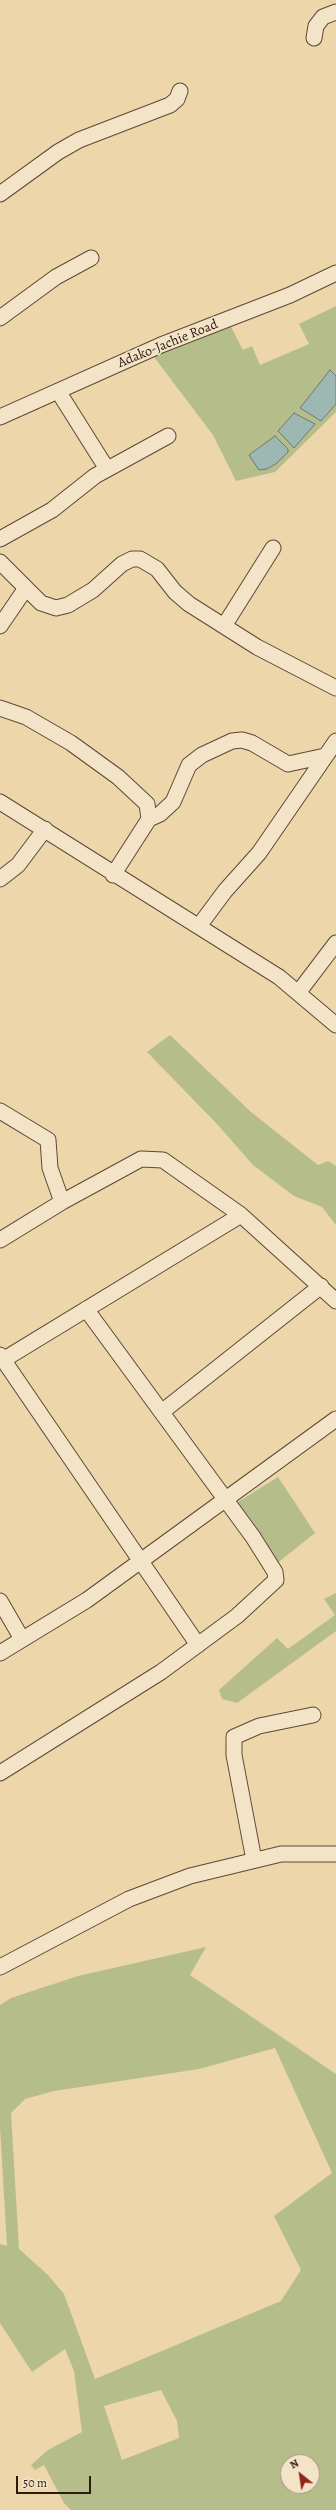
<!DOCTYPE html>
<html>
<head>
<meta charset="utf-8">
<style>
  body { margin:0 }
  #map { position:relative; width:336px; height:2510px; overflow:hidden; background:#ecd6aa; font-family:Alegreya,serif }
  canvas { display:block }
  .north { position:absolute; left:280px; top:2454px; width:40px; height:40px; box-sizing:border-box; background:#f3e4c8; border:1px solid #a3937e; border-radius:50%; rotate:330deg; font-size:11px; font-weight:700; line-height:16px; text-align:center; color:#2c1910 }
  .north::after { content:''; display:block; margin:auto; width:14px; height:18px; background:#8f2418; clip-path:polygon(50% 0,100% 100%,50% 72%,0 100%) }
  .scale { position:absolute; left:16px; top:2476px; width:75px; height:18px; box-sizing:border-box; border:2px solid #2c1910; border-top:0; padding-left:5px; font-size:12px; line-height:14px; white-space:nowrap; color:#2c1910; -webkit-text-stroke:3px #f3e4c8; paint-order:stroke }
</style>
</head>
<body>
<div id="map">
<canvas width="336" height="2510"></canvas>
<div class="north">N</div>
<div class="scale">50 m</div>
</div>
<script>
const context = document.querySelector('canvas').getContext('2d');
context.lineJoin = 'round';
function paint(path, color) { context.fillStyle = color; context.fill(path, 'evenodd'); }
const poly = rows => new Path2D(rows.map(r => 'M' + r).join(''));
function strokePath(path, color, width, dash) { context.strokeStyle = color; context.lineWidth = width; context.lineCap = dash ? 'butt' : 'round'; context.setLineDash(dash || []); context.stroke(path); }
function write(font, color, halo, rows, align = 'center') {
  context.font = font + ' Alegreya,serif'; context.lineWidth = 3.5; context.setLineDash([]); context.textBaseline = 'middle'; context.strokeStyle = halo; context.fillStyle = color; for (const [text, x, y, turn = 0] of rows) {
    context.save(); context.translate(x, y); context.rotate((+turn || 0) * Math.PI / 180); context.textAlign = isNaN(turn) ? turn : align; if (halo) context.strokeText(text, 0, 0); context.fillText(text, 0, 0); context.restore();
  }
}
paint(poly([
  [336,306,336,376,329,371,321,421,336,404,336,412,275,472,236,481,213,435,151,353,229,323,243,350,252,346,260,365,309,344,299,324],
  [261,447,288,452,249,455],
  [170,1035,251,1112,318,1165,328,1161,336,1166,336,1225,322,1207,294,1196,253,1165,217,1124,147,1052],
  [278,1477,315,1533,276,1564,233,1505],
  [336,1593,336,1631,237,1703,222,1699,219,1690,277,1638,288,1649,335,1615,324,1599],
  [206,1947,190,1975,336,2074,336,2510,71,2510,64,2503,44,2465,35,2470,31,2465,48,2450,82,2432,74,2371,65,2349,32,2372,0,2323,0,2244,7,2246,0,2127,0,2005,11,1998,78,1976],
  [275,2048,332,2173,274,2216,301,2270,281,2301,95,2379,64,2294,48,2275,19,2249,11,2113,25,2099,54,2091,199,2069],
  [161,2390,177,2421,179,2438,122,2460,104,2406],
  [288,2462,312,2462,312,2486,288,2486]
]), '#b5be8b');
const water = poly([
  [330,370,336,376,336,404,321,421,300,408,330,370],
  [294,413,315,424,294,448,278,431,294,413],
  [275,436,288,449,288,452,277,463,267,469,259,470,249,455,275,436]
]);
paint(water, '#9db7b3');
strokePath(water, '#707872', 1);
const minor = poly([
  [314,38,316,26,323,17,336,12],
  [0,194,58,152,79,140,170,105,177,99,180,91],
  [0,318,56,277,91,258],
  [58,391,107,469],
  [0,417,161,345,290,295,336,273],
  [0,539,52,510,95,476,168,436],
  [0,562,41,603,56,608,68,605,93,590,122,564,132,559,140,559,157,569,175,592,189,604,257,647,336,688],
  [0,626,26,588],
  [224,626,273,548],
  [0,708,26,717,71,743,118,777,147,804,149,819,113,875],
  [0,802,279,977,336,1025],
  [149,819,160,814,173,802,189,765,202,755,232,741,242,740,252,743,288,764,325,756],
  [0,879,18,865,45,829],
  [199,926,225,891,259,853,336,741],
  [298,993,336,943],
  [0,1111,48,1140,50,1168,62,1202],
  [0,1240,62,1202,141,1159,163,1160,241,1215,336,1301],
  [0,1355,198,1645],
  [3,1360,241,1215],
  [163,1411,321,1286],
  [0,1601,22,1639],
  [0,1653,87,1600,336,1419],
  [0,1773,161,1672,237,1616,276,1580,275,1572,253,1537,86,1309],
  [254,1860,234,1755,234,1737,259,1726,313,1715],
  [0,1967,129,1899,190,1876,281,1854,336,1854]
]);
strokePath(minor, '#5c4836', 17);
strokePath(minor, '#f3e4c8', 15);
write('14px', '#2c1910', '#f3e4c8', [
  ["Adako-Jachie Road",168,344,-22]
]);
</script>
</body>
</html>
